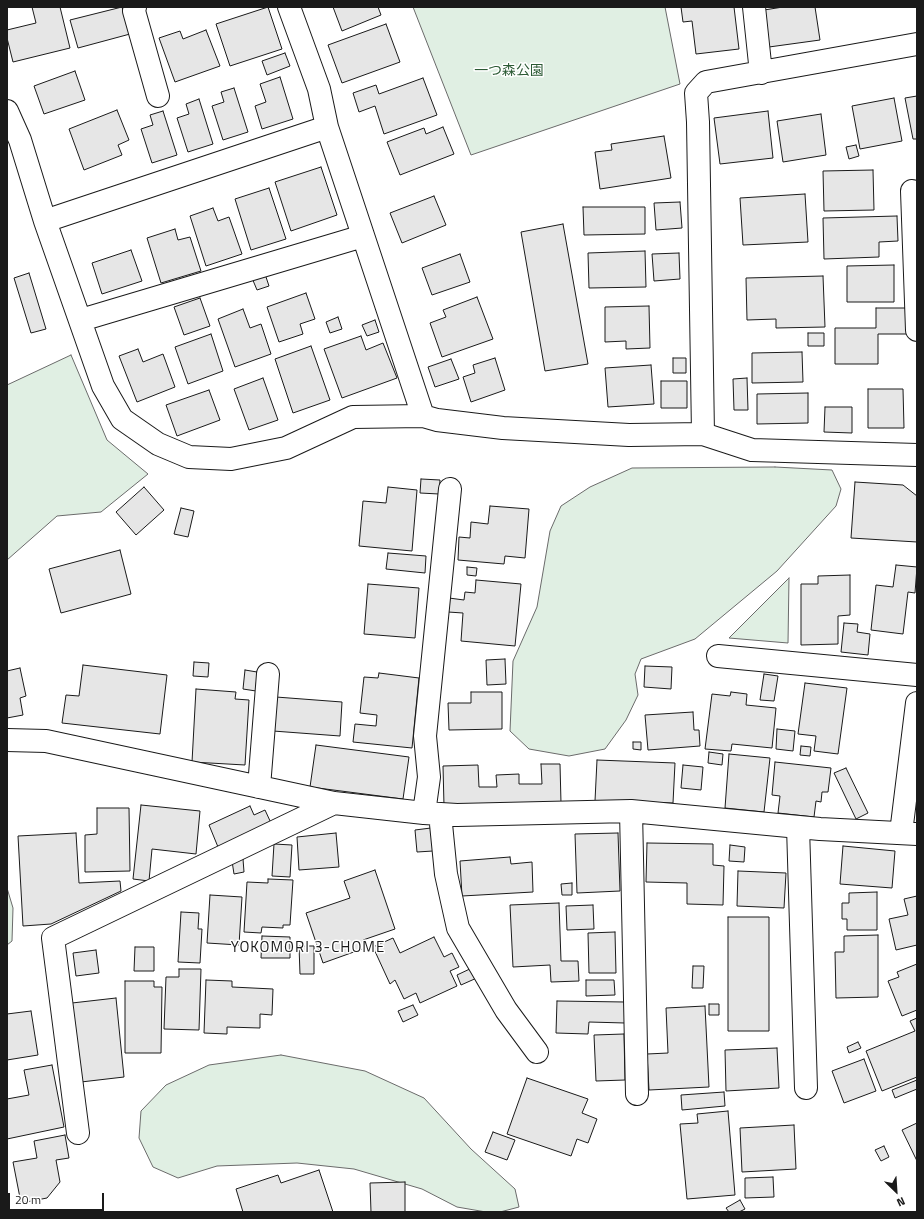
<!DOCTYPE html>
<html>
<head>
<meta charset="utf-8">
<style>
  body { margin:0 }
  #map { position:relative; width:924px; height:1219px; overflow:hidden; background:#fff; font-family:"Titillium Web",sans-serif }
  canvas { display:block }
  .frame { position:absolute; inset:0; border:8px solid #1a1a1a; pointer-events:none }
  .north { position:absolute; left:876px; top:1171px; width:40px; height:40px; -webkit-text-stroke:3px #fff; paint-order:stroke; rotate:155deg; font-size:11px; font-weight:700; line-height:16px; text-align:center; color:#1a1a1a }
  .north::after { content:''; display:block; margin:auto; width:14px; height:18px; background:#1a1a1a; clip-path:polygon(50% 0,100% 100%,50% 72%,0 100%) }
  .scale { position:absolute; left:8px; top:1193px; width:96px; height:18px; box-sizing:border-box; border:2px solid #1a1a1a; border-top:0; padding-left:5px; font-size:12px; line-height:14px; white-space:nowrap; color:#1a1a1a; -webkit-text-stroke:3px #fff; paint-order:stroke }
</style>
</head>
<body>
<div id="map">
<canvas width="924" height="1219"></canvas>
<div class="frame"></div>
<div class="north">N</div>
<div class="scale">20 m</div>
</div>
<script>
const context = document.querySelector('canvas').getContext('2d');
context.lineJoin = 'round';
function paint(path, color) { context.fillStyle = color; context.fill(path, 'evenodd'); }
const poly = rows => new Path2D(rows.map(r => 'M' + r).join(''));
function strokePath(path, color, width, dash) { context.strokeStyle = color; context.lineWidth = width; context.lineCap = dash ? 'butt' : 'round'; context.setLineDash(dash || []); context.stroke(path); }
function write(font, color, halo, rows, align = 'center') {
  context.font = font + ' "Titillium Web","Noto Sans JP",sans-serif'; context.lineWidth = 3; context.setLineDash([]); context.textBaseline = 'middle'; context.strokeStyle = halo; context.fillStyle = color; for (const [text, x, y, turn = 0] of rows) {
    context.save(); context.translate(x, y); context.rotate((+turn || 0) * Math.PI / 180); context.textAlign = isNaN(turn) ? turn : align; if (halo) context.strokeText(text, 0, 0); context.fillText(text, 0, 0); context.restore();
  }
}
const green = poly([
  [413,7,665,7,680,84,471,155,413,7],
  [71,355,107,440,148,474,101,512,57,516,7,560,7,385,71,355],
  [775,467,832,470,841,489,836,506,777,571,695,639,641,659,635,674,638,695,626,720,605,749,569,756,529,749,510,731,513,661,537,607,550,531,561,506,590,487,632,468,775,467],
  [789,578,788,643,729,638,789,578],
  [7,888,13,908,12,941,7,945,7,888],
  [281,1055,365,1071,424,1098,471,1149,515,1189,519,1207,500,1212,486,1212,457,1207,422,1189,354,1169,297,1163,217,1166,178,1178,153,1167,139,1138,141,1111,166,1085,209,1065,281,1055]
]);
paint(green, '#e0efe3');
strokePath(green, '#6a6a6a', 1);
const building = poly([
  [32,7,60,7,70,48,13,62,7,38,7,30,36,23,32,7],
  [122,7,130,34,78,48,70,20,122,7],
  [268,7,282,49,230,66,216,24,268,7],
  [333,7,378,7,381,15,342,31,333,7],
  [681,7,734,7,739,49,696,54,692,21,683,22,681,7],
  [783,7,815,7,820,40,769,47,764,10,783,7],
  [386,24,400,62,342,83,328,45,386,24],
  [206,30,220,66,175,82,159,38,180,31,183,39,206,30],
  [285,53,290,66,267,75,262,61,285,53],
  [75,71,85,100,44,114,34,86,75,71],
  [280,77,293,119,262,129,255,106,266,102,260,84,280,77],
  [423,78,437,115,384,134,375,106,359,112,353,93,376,85,379,94,423,78],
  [234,88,248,132,223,140,212,106,224,102,221,92,234,88],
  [917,96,917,139,913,139,905,98,917,96],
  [894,98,902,141,860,149,852,106,894,98],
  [199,99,213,144,188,152,177,118,189,114,186,104,199,99],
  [117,110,129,140,118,145,122,155,84,170,69,129,117,110],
  [163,111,177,155,152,163,141,129,153,125,150,115,163,111],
  [768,111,773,158,720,164,714,118,768,111],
  [821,114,826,155,783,162,777,121,821,114],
  [443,127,454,154,400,175,387,142,424,128,426,134,443,127],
  [664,136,671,178,600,189,595,152,612,150,611,144,664,136],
  [856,145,859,156,849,159,846,147,856,145],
  [321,167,337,215,291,231,275,182,321,167],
  [873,170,874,210,824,211,823,171,873,170],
  [269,188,286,239,251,250,235,199,269,188],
  [805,194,808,242,743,245,740,198,805,194],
  [434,196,446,225,402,243,390,213,434,196],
  [680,202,682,228,656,230,654,203,680,202],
  [583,207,645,207,645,234,584,235,583,207],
  [213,208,218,221,229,217,242,254,206,266,190,216,213,208],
  [897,216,898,241,879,242,879,257,824,259,823,218,897,216],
  [563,224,588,364,545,371,521,232,563,224],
  [175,229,178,240,190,237,201,271,161,283,147,238,175,229],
  [131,250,142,281,102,294,92,263,131,250],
  [645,251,646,287,589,288,588,253,645,251],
  [679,253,680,279,654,281,652,254,679,253],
  [460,254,470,282,432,295,422,268,460,254],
  [894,265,894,302,847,302,847,266,894,265],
  [29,273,46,329,31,333,14,278,29,273],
  [265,274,269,286,257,290,252,278,265,274],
  [823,276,825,327,776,328,776,319,747,320,746,278,823,276],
  [306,293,315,319,300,324,303,334,279,342,267,307,306,293],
  [477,297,493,339,442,357,430,323,446,317,443,310,477,297],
  [200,298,210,326,184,335,174,307,200,298],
  [649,306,650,348,626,349,626,341,605,342,605,307,649,306],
  [876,308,910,308,910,334,878,334,878,364,835,364,835,328,876,328,876,308],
  [243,309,250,328,261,324,271,354,235,367,218,319,243,309],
  [338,317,342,329,330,333,326,322,338,317],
  [375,320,379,332,367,336,362,325,375,320],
  [808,333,824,333,824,346,808,346,808,333],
  [211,334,223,371,188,384,175,347,211,334],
  [361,336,366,350,383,343,397,378,342,398,324,349,361,336],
  [311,346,330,400,293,413,275,359,311,346],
  [138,349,143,362,163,354,175,387,137,402,119,356,138,349],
  [802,352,803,382,752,383,752,353,802,352],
  [495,358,505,390,471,402,463,377,475,373,473,365,495,358],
  [673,358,686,358,686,373,673,373,673,358],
  [451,359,459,379,435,387,428,367,451,359],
  [651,365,654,404,608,407,605,368,651,365],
  [263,378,278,420,249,430,234,389,263,378],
  [747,378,748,410,734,410,733,379,747,378],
  [661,381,687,381,687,408,661,408,661,381],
  [868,389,903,389,904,428,868,428,868,389],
  [209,390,220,420,177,436,166,405,209,390],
  [808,393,808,423,757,424,757,394,808,393],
  [825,407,852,407,852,433,824,432,825,407],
  [421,479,440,480,439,494,420,493,421,479],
  [855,482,903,485,917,496,917,542,851,538,855,482],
  [144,487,164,510,136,535,116,512,144,487],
  [388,487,417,490,412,551,359,546,363,501,386,503,388,487],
  [490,506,529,509,525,558,505,556,504,564,458,560,459,537,470,538,471,522,488,524,490,506],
  [181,508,194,511,188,537,174,534,181,508],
  [120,550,131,594,61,613,49,569,120,550],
  [388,553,426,556,425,573,386,569,388,553],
  [896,565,917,567,915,593,908,592,903,634,871,630,876,585,893,587,896,565],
  [467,567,477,568,476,576,467,575,467,567],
  [850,575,850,615,838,616,838,644,801,645,801,584,818,584,818,576,850,575],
  [476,580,521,584,515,646,461,641,463,613,448,612,449,598,464,600,465,592,475,593,476,580],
  [368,584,419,588,415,638,364,634,368,584],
  [844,623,858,624,857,632,870,634,868,655,841,652,844,623],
  [505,659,506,684,487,685,486,660,505,659],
  [194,662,209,663,208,677,193,676,194,662],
  [83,665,167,675,160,734,62,723,66,695,79,696,83,665],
  [645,666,672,667,671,689,644,687,645,666],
  [20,668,26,696,20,698,23,715,7,718,7,671,20,668],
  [245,670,257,672,256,691,243,689,245,670],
  [379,673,419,678,412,748,353,742,355,724,376,726,377,715,360,713,364,677,378,678,379,673],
  [764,674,778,676,774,701,760,700,764,674],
  [805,683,847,688,838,754,814,751,816,736,798,734,805,683],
  [196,689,236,692,235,699,249,700,245,765,192,762,196,689],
  [471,692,502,692,502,729,449,730,448,703,471,703,471,692],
  [731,692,747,694,746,705,776,708,772,748,732,744,731,751,705,749,712,694,730,696,731,692],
  [276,697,342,702,340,736,273,731,276,697],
  [693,712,694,730,699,730,700,746,648,750,645,715,693,712],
  [777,729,795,731,793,751,776,749,777,729],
  [633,742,641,742,641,750,633,749,633,742],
  [316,745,409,757,403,799,310,787,316,745],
  [801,746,811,747,810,756,800,755,801,746],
  [709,752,723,754,722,765,708,763,709,752],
  [729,754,770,758,764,812,725,808,729,754],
  [597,760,675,763,673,803,595,801,597,760],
  [775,762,831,768,828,792,822,792,821,802,816,801,814,817,778,813,780,796,772,795,775,762],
  [541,764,560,764,561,803,444,806,443,766,478,765,479,787,497,787,496,775,519,774,519,784,542,784,541,764],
  [683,765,703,767,701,790,681,788,683,765],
  [846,768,868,813,856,819,834,773,846,768],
  [141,805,200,811,196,854,152,849,149,881,133,879,141,805],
  [250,806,254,815,265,810,271,823,218,847,209,825,250,806],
  [97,808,129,808,130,871,85,872,85,835,97,834,97,808],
  [431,828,433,851,417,852,415,830,431,828],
  [76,833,79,883,120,881,121,891,51,924,23,926,18,836,76,833],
  [336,833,339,867,299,870,297,837,336,833],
  [618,833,620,891,577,893,575,834,618,833],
  [647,843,713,844,713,865,724,866,723,905,687,904,687,883,646,882,647,843],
  [274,844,292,845,290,877,272,876,274,844],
  [730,845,745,847,744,862,729,861,730,845],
  [843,846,895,851,892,888,840,884,843,846],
  [510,857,511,864,532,862,533,892,462,896,460,861,510,857],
  [243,859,244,872,234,874,232,861,243,859],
  [375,870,395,929,363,940,365,948,323,963,306,913,350,898,344,881,375,870],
  [738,871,786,873,784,908,737,906,738,871],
  [268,879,293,880,290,925,283,925,283,928,262,927,261,933,244,932,247,882,268,883,268,879],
  [572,883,572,895,562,895,561,884,572,883],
  [877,892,877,930,847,930,847,919,842,919,842,903,849,903,849,893,877,892],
  [210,895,242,897,239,945,207,943,210,895],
  [917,896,917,945,896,950,889,919,908,915,904,899,917,896],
  [559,903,561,961,578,961,579,981,551,982,550,965,513,967,510,905,559,903],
  [593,905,594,929,567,930,566,906,593,905],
  [181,912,199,913,198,929,202,929,200,963,178,962,181,912],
  [728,917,769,917,769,1031,728,1031,728,917],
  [615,932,616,973,589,973,588,933,615,932],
  [878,935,878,997,836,998,835,952,844,952,844,936,878,935],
  [262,936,290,937,290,958,261,958,262,936],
  [434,937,444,957,452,953,459,967,450,971,457,986,420,1003,416,993,404,999,395,980,390,984,373,947,393,938,400,953,434,937],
  [299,946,314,946,314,974,300,974,299,946],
  [135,947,154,947,154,971,134,971,135,947],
  [96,950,99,973,76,976,73,953,96,950],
  [917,964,917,1010,902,1016,888,981,899,977,897,972,917,964],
  [693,966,704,966,703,988,692,988,693,966],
  [474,967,479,977,461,985,457,975,474,967],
  [179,969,201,969,199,1030,164,1029,166,977,179,977,179,969],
  [206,980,232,981,232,987,273,989,272,1015,260,1014,260,1028,227,1027,227,1034,204,1033,206,980],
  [586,980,614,980,615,995,586,996,586,980],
  [125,981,154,981,154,987,162,987,161,1053,125,1053,125,981],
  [116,998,124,1077,81,1082,72,1003,116,998],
  [557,1001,625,1002,625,1023,589,1022,588,1034,556,1033,557,1001],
  [709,1004,719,1004,719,1015,709,1015,709,1004],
  [413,1005,418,1015,403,1022,398,1011,413,1005],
  [705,1006,709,1087,649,1090,647,1054,668,1053,666,1008,705,1006],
  [31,1011,38,1055,7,1060,7,1014,31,1011],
  [917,1018,917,1077,882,1091,866,1051,915,1031,910,1021,917,1018],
  [624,1034,625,1080,596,1081,594,1035,624,1034],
  [858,1042,861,1048,849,1053,847,1047,858,1042],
  [777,1048,779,1088,726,1091,725,1050,777,1048],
  [864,1059,876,1091,844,1103,832,1071,864,1059],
  [52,1065,64,1127,7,1139,7,1099,29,1095,24,1070,52,1065],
  [527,1078,588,1099,582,1113,597,1119,588,1143,577,1139,571,1156,507,1134,527,1078],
  [917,1080,917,1089,895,1098,892,1090,917,1080],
  [724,1092,725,1106,682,1110,681,1095,724,1092],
  [728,1111,735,1195,687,1199,680,1124,698,1123,697,1114,728,1111],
  [917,1123,917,1161,902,1130,917,1123],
  [794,1125,796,1169,742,1172,740,1128,794,1125],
  [493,1132,515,1140,507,1160,485,1152,493,1132],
  [65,1135,69,1158,56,1160,60,1182,47,1198,21,1203,13,1162,37,1158,34,1141,65,1135],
  [884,1146,889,1157,881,1161,875,1150,884,1146],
  [319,1170,333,1212,243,1212,236,1189,278,1175,281,1183,319,1170],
  [773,1177,774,1197,745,1198,745,1178,773,1177],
  [405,1182,405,1212,371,1212,370,1183,405,1182],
  [740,1200,745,1209,739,1212,729,1212,726,1208,740,1200]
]);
paint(building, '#e6e6e6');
strokePath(building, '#1a1a1a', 1);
const minor = poly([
  [135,7,134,11,158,96],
  [754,7,761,73],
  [7,111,20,140,45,221,103,386,122,419,158,444,189,457,231,459,286,448,353,417,423,416,437,420,503,428,629,435,703,434,752,450,917,455],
  [327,127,423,416],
  [912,191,917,330],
  [45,221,327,127,319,89,289,7],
  [81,320,363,236],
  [703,434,698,122,696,93,706,82,917,44],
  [718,656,917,675],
  [7,740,46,741,334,803,424,813,457,815,631,811,820,829,917,834],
  [259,787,268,674],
  [631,811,637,1094],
  [424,813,429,777,425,736,450,489],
  [440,814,446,874,458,928,506,1010,537,1052],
  [798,827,806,1088],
  [901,833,917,703],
  [78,1133,53,938,334,803]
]);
strokePath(minor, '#1a1a1a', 24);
strokePath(minor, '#fff', 22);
write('14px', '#2b5a34', '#fff', [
  ["一つ森公園",509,72]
]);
context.letterSpacing = '1px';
write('15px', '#1a1a1a', '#fff', [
  ["YOKOMORI 3-CHOME",308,948]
]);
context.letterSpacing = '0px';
</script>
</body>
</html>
